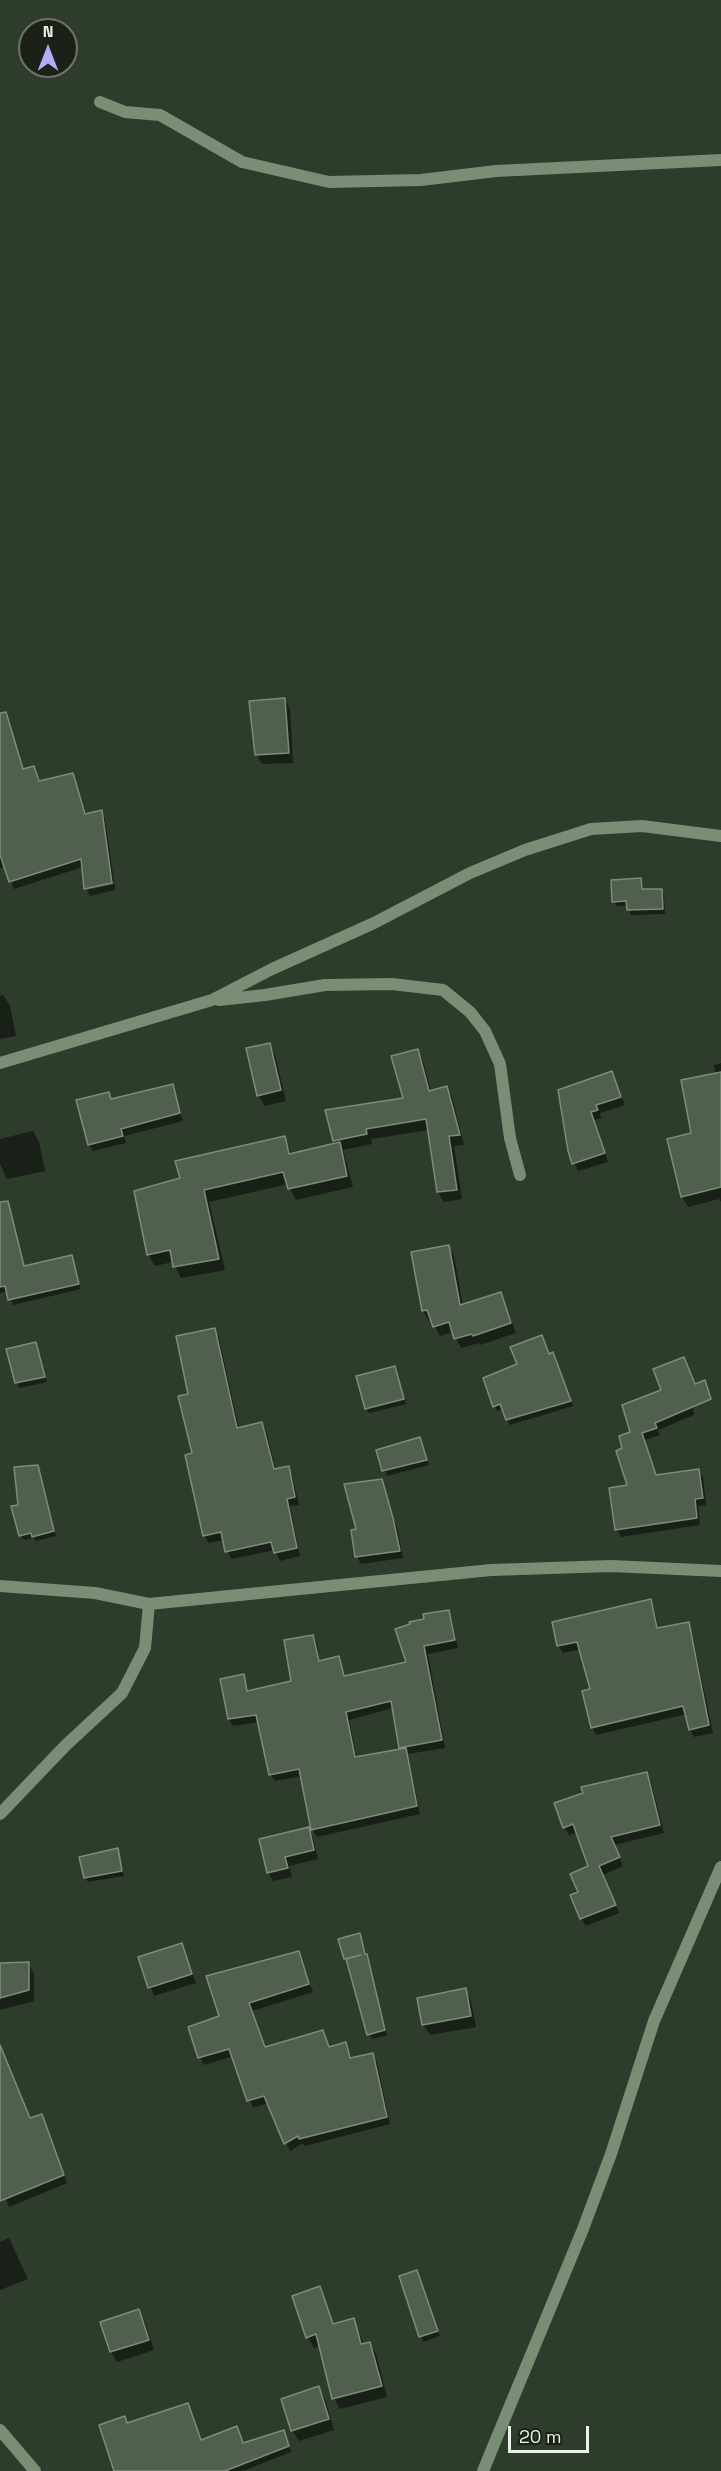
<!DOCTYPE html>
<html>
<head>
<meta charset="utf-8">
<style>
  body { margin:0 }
  #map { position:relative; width:721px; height:2471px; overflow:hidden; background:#2e3c2b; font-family:"Space Grotesk",sans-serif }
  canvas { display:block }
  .north { position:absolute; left:18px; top:18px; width:60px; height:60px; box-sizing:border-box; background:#1b2119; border:2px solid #6e756c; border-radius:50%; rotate:0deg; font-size:16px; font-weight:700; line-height:24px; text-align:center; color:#eaf3e8 }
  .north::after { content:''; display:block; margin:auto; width:21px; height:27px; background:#b6acf8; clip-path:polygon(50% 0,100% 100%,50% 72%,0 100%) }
  .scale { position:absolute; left:508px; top:2426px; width:81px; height:27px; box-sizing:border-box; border:3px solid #eaf3e8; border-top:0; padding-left:8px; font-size:18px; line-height:21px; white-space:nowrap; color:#eaf3e8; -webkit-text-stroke:4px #1b2119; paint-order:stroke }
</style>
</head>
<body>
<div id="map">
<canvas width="721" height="2471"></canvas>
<div class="north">N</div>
<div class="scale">20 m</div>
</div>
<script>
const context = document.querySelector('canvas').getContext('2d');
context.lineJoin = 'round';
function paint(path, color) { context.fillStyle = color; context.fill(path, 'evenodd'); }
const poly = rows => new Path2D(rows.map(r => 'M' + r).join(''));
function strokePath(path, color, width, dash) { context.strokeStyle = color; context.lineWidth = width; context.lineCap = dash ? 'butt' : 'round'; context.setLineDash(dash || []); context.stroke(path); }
paint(poly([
  [285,699,290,709,293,763,262,764,257,755],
  [9,725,24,770,33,767,40,783,72,775,87,816,101,812,105,819,114,881,87,887,87,890,83,867,14,889,5,866,0,868,0,727],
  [641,880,644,891,661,890,664,895,665,914,631,915,628,906,617,906,614,901],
  [115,884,115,890,90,896,87,890],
  [3,995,10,1006,16,1036,0,1039,0,996],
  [269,1044,275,1055,286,1101,265,1106,258,1095],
  [417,1051,423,1061,431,1092,447,1087,452,1097,464,1145,454,1146,462,1199,444,1202,438,1192,429,1130,371,1139,372,1144,343,1150,353,1187,296,1200,288,1184,209,1202,225,1270,181,1278,173,1262,155,1266,148,1254,182,1179,284,1138,292,1155,336,1144,334,1141,405,1099],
  [721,1063,721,1202,719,1199,688,1207,682,1196,693,1135,716,1075,714,1065],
  [612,1073,625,1105,600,1113,601,1118,595,1120,608,1162,578,1171,569,1151],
  [172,1085,183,1121,124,1136,126,1143,93,1151,89,1144,109,1094,112,1101],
  [33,1131,39,1142,45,1171,7,1179,0,1164,0,1139],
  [17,1243,25,1268,72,1257,81,1289,13,1305,8,1291,0,1293,0,1247],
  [448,1247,454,1256,463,1306,501,1294,516,1333,480,1345,479,1343,461,1348,453,1332,440,1336,432,1320,429,1321,423,1311,413,1253],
  [214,1330,219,1338,239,1429,262,1423,266,1431,276,1470,288,1467,292,1475,299,1505,290,1506,300,1556,280,1561,275,1550,231,1559,224,1540,209,1543,204,1535,194,1454,190,1395],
  [37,1344,47,1382,19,1388,8,1350],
  [549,1355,555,1359,573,1406,510,1425,504,1409,497,1411,495,1406],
  [687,1366,694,1415,658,1430,660,1435,645,1440,657,1476,698,1470,703,1477,706,1505,698,1506,700,1525,621,1537,617,1529,629,1487,624,1449,632,1433,663,1391],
  [394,1367,406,1404,369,1413,366,1408],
  [420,1439,429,1465,387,1476,378,1451],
  [37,1466,56,1536,36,1541,34,1538,24,1540,21,1535,20,1506],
  [381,1481,397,1527,403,1558,361,1564,357,1557,353,1531,358,1530],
  [650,1601,654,1608,659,1630,688,1624,692,1632,713,1733,694,1737,690,1730,687,1714,596,1735,592,1727,592,1690,581,1649,563,1653,558,1645],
  [448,1611,452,1619,458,1648,428,1654,445,1748,408,1754,420,1814,317,1837,313,1830,302,1776,275,1781,270,1774,259,1722,233,1726,229,1719,222,1680,243,1676,249,1692,293,1682,312,1637,317,1644,320,1662,338,1658,345,1677,408,1663,425,1620],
  [393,1708,402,1750,357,1759,349,1720],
  [647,1774,651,1782,664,1833,614,1845,623,1866,603,1875,619,1913,586,1926,581,1918,580,1893,590,1867,578,1832,569,1835,564,1827],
  [308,1829,313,1838,318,1859,289,1866,292,1877,273,1881,268,1872],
  [117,1850,124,1876,88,1882,85,1877],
  [359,1935,369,1961,387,2035,372,2039,346,1958],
  [181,1945,196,1983,154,1996,140,1958],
  [298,1953,313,1992,252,2011,266,2048,323,2032,330,2049,345,2044,351,2059,372,2054,377,2062,390,2124,305,2146,303,2143,290,2151,268,2103,253,2108,233,2056,204,2065,200,2057,221,2017],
  [28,1963,34,1974,34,2001,0,2010,0,1964],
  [465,1990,471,2001,476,2027,430,2035,423,2024],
  [16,2086,31,2120,41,2116,46,2124,67,2183,9,2207,0,2183,0,2092],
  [9,2238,28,2279,0,2290,0,2242],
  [417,2272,440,2336,423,2342,401,2277],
  [319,2288,334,2325,353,2320,364,2345,370,2343,376,2354,387,2397,340,2409,334,2398,319,2346,314,2348,308,2337],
  [139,2311,145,2322,154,2350,117,2362,111,2352],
  [318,2388,325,2399,334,2430,299,2441,293,2431,283,2400],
  [124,2418,128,2424,201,2441,237,2428,244,2444,286,2437,291,2452,243,2471,116,2471]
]), '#0007');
const building = poly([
  [285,698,289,753,255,755,249,701,285,698],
  [6,712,23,769,34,766,39,781,73,773,85,814,102,810,112,883,84,889,81,859,9,882,0,855,0,713,6,712],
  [641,878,642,889,662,889,663,909,627,910,626,901,612,902,611,880,641,878],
  [270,1043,281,1090,257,1096,246,1048,270,1043],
  [418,1049,429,1091,447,1086,460,1135,449,1136,457,1190,437,1192,426,1119,366,1129,367,1134,333,1141,325,1110,403,1098,391,1056,418,1049],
  [612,1071,621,1097,596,1105,598,1110,591,1112,605,1153,572,1164,568,1151,558,1090,612,1071],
  [721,1072,721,1187,681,1197,667,1139,691,1133,681,1080,721,1072],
  [173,1084,180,1113,121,1129,123,1136,88,1145,76,1100,109,1092,111,1099,173,1084],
  [285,1136,289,1154,340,1142,347,1176,288,1189,283,1172,204,1190,219,1259,173,1267,170,1250,147,1255,134,1191,180,1178,175,1161,285,1136],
  [8,1201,24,1266,72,1255,79,1284,8,1300,5,1286,0,1287,0,1202,8,1201],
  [449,1245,460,1305,501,1292,511,1323,473,1336,472,1334,454,1339,449,1322,433,1327,427,1310,422,1311,411,1252,449,1245],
  [215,1328,237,1428,262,1422,274,1469,289,1466,295,1497,287,1499,297,1548,274,1553,271,1542,225,1552,221,1532,203,1536,185,1455,192,1453,178,1396,188,1394,176,1336,215,1328],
  [542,1335,549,1354,553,1352,571,1401,506,1420,500,1404,493,1407,483,1378,517,1364,510,1347,542,1335],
  [36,1342,45,1377,15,1383,6,1349,36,1342],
  [684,1357,695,1384,705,1380,711,1399,655,1423,657,1428,642,1433,656,1475,699,1469,703,1498,695,1499,697,1518,615,1530,609,1488,627,1485,616,1451,622,1448,619,1436,630,1432,622,1405,661,1390,653,1369,684,1357],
  [395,1366,404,1399,365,1409,356,1376,395,1366],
  [420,1437,427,1460,382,1471,376,1450,420,1437],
  [38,1465,54,1531,32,1537,31,1533,19,1536,11,1506,18,1505,14,1467,38,1465],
  [382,1479,393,1518,400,1551,355,1557,351,1530,356,1529,344,1484,382,1479],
  [651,1599,657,1628,689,1622,709,1725,689,1730,683,1706,591,1728,582,1691,590,1689,577,1642,557,1646,552,1622,651,1599],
  [449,1610,455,1640,424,1646,442,1740,399,1748,391,1701,346,1712,355,1757,406,1748,417,1806,311,1830,299,1769,269,1775,256,1715,228,1719,220,1679,244,1674,247,1691,291,1681,284,1640,313,1635,319,1661,339,1656,344,1676,406,1662,395,1629,410,1624,409,1622,424,1619,423,1614,449,1610],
  [647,1772,660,1825,611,1837,620,1857,599,1866,616,1905,580,1919,570,1895,578,1892,570,1874,588,1866,573,1824,563,1828,554,1803,583,1793,581,1787,647,1772],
  [309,1827,314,1850,285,1857,288,1868,267,1873,259,1839,309,1827],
  [118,1848,122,1871,84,1878,79,1857,118,1848],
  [360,1933,365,1954,367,1954,385,2030,367,2035,346,1959,361,1955,344,1959,338,1939,360,1933],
  [182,1943,192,1974,148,1988,138,1957,182,1943],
  [299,1951,309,1984,249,2003,265,2047,323,2030,329,2047,346,2042,350,2058,373,2053,387,2117,299,2139,298,2136,284,2144,264,2096,247,2101,229,2049,198,2058,188,2027,219,2016,206,1976,299,1951],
  [29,1962,29,1990,0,1998,0,1963,29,1962],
  [466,1988,471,2016,422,2025,417,1998,466,1988],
  [0,2045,30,2118,42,2114,64,2175,0,2201,0,2045],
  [417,2270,438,2331,419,2337,399,2276,417,2270],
  [320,2286,333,2324,354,2318,361,2344,370,2342,382,2386,332,2399,316,2334,306,2338,292,2296,320,2286],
  [139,2309,149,2340,110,2352,100,2322,139,2309],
  [319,2386,329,2419,291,2431,281,2399,319,2386],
  [188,2403,201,2440,237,2426,243,2443,284,2430,289,2446,225,2471,114,2471,99,2425,125,2416,127,2423,188,2403]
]);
paint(building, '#51604e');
strokePath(building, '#7c8d79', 1.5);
strokePath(poly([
  [100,102,125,112,160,115,242,162,329,182,421,180,496,171,721,160],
  [219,1000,265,995,325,985,392,984,443,990,470,1012,485,1031,500,1064,510,1138,520,1175],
  [0,1063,212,1000,272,969,374,923,470,873,525,850,591,829,642,826,721,836],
  [0,1586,95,1593,149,1604,491,1570,611,1566,721,1571],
  [0,1814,65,1746,122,1693,145,1648,149,1604],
  [0,2430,35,2471],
  [483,2471,583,2229,611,2154,654,2021,721,1867]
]), '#798e74', 12);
</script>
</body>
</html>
